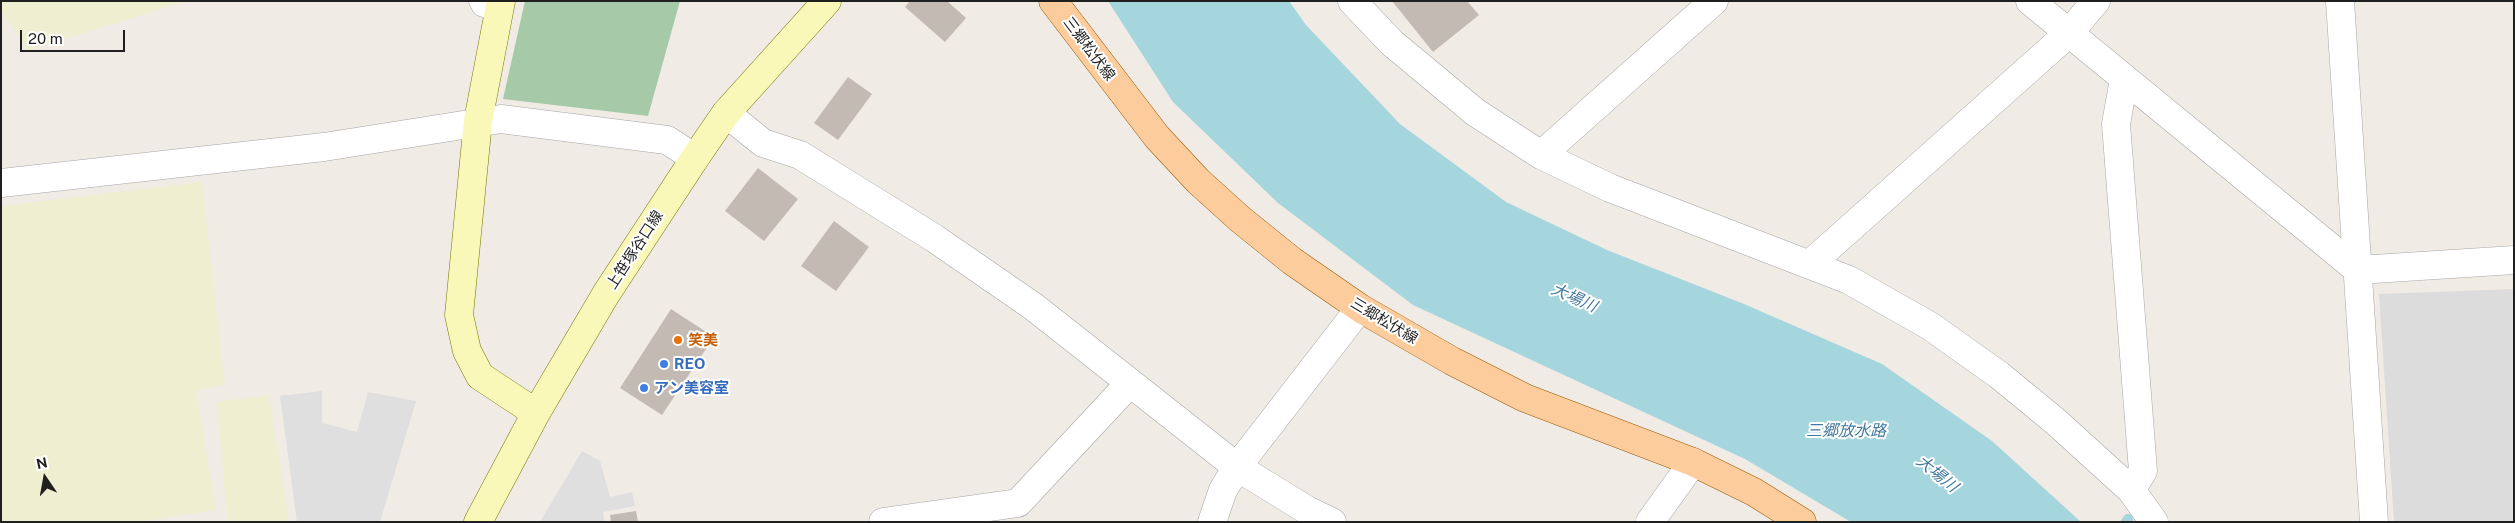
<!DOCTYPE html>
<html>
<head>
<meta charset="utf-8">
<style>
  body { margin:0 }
  #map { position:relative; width:2515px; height:523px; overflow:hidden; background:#f0ebe5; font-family:"Public Sans",sans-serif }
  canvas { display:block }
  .frame { position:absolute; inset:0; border:2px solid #1f1f1f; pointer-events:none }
  .north { position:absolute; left:20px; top:453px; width:50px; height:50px; -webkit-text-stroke:4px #fff; paint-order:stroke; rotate:348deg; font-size:14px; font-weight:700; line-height:20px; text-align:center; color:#1f1f1f }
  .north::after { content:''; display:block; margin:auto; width:18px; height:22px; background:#1f1f1f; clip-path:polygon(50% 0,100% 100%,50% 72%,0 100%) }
  .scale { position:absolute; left:20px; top:30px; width:105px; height:22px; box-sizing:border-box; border:2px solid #1f1f1f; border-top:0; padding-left:6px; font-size:15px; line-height:18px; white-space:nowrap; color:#1f1f1f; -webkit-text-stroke:4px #fff; paint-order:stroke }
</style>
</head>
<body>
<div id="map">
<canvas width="2515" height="523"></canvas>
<div class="frame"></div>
<div class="north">N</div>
<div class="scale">20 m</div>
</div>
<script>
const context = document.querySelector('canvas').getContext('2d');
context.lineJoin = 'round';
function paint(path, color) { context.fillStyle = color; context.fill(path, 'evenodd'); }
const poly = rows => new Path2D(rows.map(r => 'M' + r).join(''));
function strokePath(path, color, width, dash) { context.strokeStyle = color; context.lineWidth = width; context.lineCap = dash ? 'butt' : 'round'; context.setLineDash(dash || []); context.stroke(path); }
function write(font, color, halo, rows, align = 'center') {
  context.font = font + ' "Public Sans","Noto Sans JP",sans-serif'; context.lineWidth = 4; context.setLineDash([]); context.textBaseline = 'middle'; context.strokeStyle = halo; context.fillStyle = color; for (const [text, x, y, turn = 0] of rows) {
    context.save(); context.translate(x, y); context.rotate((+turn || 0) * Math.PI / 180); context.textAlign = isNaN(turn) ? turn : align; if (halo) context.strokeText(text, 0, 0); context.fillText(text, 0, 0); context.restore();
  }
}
paint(poly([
  [2514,289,2514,522,2394,522,2379,294]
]), '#dddcdc');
paint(poly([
  [1,1,186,1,27,51,1,10],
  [202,182,225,385,196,391,216,510,139,522,1,522,1,206],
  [269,395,289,522,228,522,216,402]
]), '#eeeed0');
paint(poly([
  [525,1,680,1,648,116,503,99]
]), '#a6c9a8');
paint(poly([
  [322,391,322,423,357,432,368,392,416,401,380,522,297,522,280,396],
  [582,451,600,461,610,497,632,492,635,506,603,512,604,522,540,522]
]), '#dfdfdf');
paint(poly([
  [1108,1,1289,1,1306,25,1400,124,1506,202,1607,250,1744,304,1882,364,1992,441,2081,522,1851,522,1745,459,1413,305,1278,203,1173,102]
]), '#a5d5dd');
strokePath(poly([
  [2126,522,2128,519]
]), '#a5d5dd', 10);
paint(poly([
  [910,1,947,1,966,18,945,42,905,7],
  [1392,1,1467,1,1479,15,1433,52],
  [848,77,872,94,838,140,814,123],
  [758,168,798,199,764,241,725,211],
  [834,221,869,247,836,291,801,266],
  [671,309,714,337,662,415,620,388],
  [636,511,638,522,611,522,610,515]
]), '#c4bab4');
const lane = poly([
  [478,1,481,7,498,13]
]);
const street = poly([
  [1352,1,1392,43,1475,112,1541,155,1610,188,1849,280,1930,326,1999,375,2055,421,2131,490,2154,522],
  [2030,1,2358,270,2514,260],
  [2340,1,2374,522],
  [2124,79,2116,124,2143,471,2131,490],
  [726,113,763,143,800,155,934,238,1034,307,1237,467,1307,510,1332,522],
  [1541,155,1714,1],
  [1,183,324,147,501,119,667,140,695,158],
  [1810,264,2069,33,2096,1],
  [883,522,1018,503,1130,383],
  [1212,522,1223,490,1237,467,1360,308],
  [1650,522,1693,462]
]);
const secondary = poly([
  [501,1,478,121,459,315,467,351,480,376,536,413],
  [478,522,536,413,606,294,695,158,726,113,827,1]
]);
const primary = poly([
  [1053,1,1157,137,1198,181,1240,219,1292,261,1360,308,1452,361,1525,398,1693,462,1754,492,1802,522]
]);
strokePath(lane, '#a6a6a6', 19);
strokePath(street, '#a6a6a6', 29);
strokePath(secondary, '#747704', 29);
strokePath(primary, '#995a00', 29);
strokePath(lane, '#fff', 18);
strokePath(street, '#fff', 28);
strokePath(secondary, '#faf8b9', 28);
strokePath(primary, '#fccc9d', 28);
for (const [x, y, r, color] of [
  [678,340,5,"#e8710a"],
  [664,364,5,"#3f7fe0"],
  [644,388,5,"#3f7fe0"]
]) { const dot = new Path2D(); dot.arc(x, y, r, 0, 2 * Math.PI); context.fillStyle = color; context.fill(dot); strokePath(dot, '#fff', 2); }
write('15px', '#1f1f1f', '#fff', [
  ["三郷松伏線",1089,49,53],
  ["上笹塚谷口線",635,250,-57],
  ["三郷松伏線",1384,321,31]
]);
write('bold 15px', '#c56008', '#fff', [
  ["笑美",688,340]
], 'left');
write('bold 15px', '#366cbe', '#fff', [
  ["REO",674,364],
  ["アン美容室",654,388]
], 'left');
write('italic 16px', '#44799f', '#fff', [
  ["大場川",1574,298,24],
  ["三郷放水路",1846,431],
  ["大場川",1937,474,39]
]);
</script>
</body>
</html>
